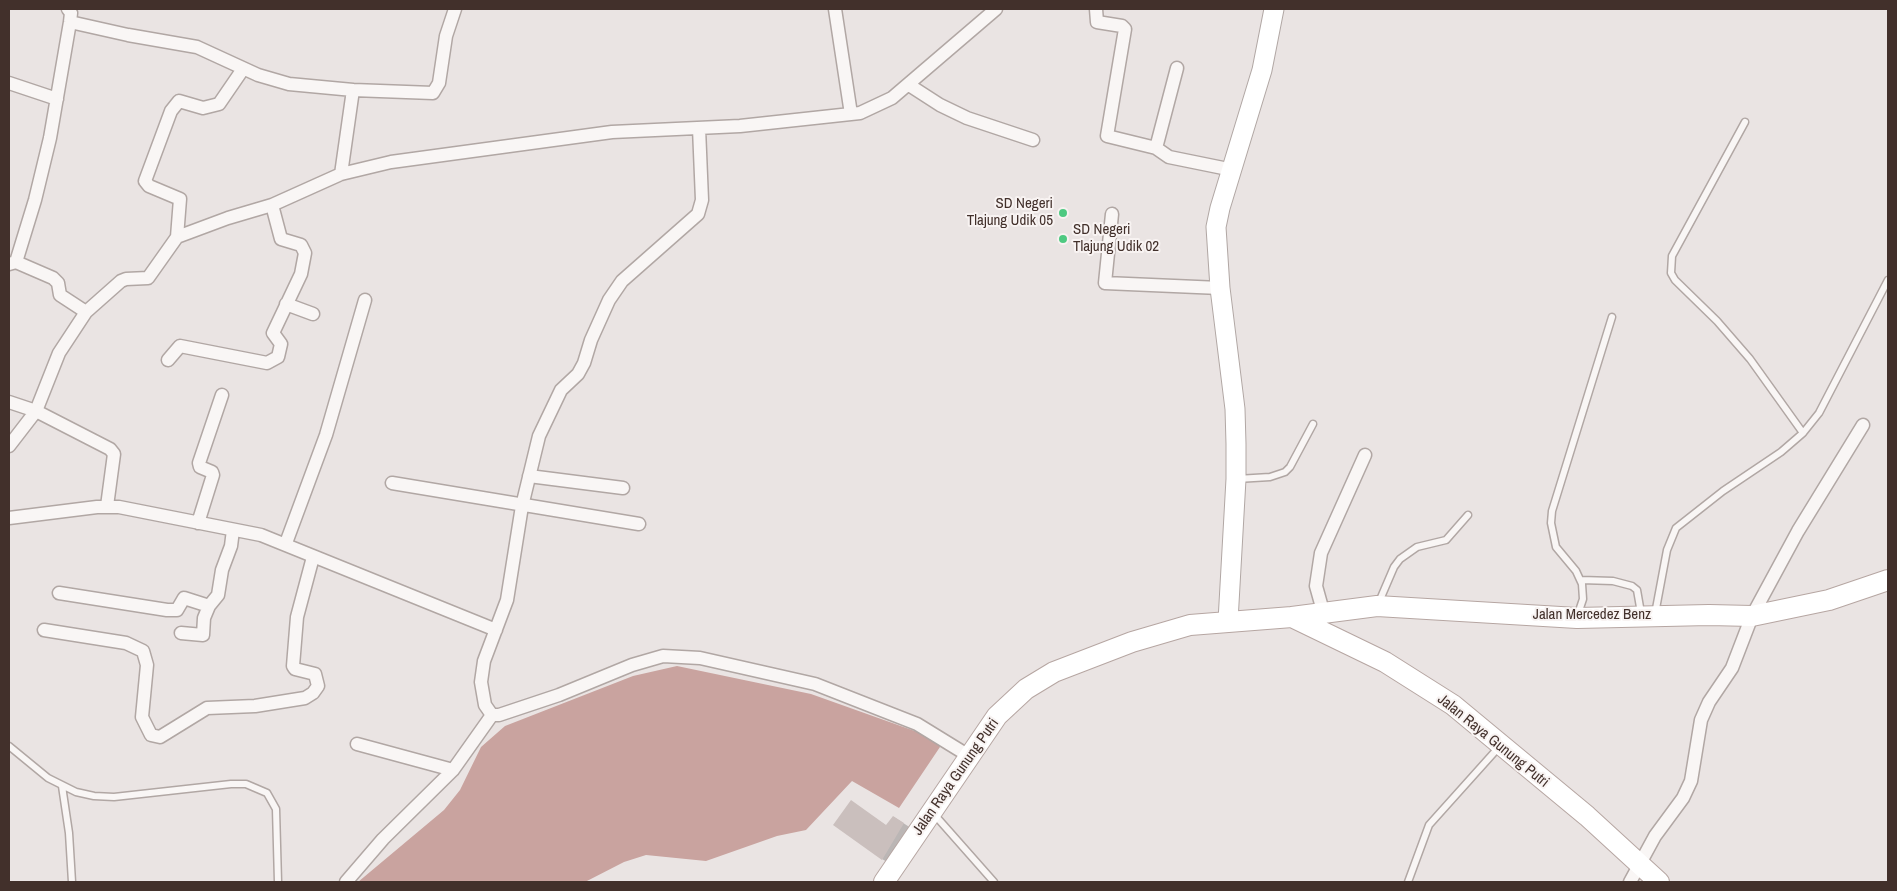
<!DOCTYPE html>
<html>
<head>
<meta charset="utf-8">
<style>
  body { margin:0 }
  #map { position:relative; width:1897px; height:891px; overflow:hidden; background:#eae4e3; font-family:"Archivo Narrow",sans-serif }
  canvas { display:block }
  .frame { position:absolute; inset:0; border:10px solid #42302b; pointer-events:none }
</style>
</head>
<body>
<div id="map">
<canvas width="1897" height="891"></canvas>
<div class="frame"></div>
</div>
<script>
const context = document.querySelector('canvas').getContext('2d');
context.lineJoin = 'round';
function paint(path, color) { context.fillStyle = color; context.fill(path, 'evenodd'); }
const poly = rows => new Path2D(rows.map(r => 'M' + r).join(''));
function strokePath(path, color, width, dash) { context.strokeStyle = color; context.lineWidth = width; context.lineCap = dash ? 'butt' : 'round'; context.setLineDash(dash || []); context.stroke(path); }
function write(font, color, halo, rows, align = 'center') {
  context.font = font + ' "Archivo Narrow",sans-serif'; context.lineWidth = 4; context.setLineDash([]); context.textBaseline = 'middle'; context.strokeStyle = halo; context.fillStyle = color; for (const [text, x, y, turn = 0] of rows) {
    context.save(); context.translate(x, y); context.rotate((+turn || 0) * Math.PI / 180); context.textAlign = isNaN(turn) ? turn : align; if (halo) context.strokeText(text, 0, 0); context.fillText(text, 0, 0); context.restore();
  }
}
paint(poly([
  [677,666,811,694,926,735,935,739,940,747,899,808,852,781,806,830,777,836,706,861,646,855,624,862,585,882,358,882,444,810,460,790,481,747,505,726,633,676]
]), '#c9a39f');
paint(poly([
  [851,802,887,826,894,817,914,830,892,865,882,859]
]), '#0003');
paint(poly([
  [851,800,886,825,893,816,904,823,882,860,833,825]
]), '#cabfbd');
const lane = poly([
  [1745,122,1672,256,1671,273,1675,280,1717,321,1750,359,1803,433],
  [1237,479,1270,477,1285,472,1290,467,1313,424],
  [1581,580,1613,581,1632,586,1637,590,1641,613],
  [1379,602,1394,567,1400,559,1417,547,1446,540,1468,515],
  [1578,614,1583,599,1582,584,1576,571,1556,547,1551,523,1552,511,1612,317],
  [1655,614,1667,550,1676,528,1723,491,1781,452,1803,433,1819,413,1888,280],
  [9,746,48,778,76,792,94,796,114,797,231,784,246,784,267,793,276,809,278,882],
  [62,786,69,833,72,882],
  [933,813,994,882],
  [1408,882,1429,825,1499,747]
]);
const street = poly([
  [835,9,851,114],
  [1096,9,1097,22,1122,26,1125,29,1107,136,1156,148,1169,157,1233,170],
  [70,22,128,35,197,47,258,75,289,84,353,90,341,174],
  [9,83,57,99],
  [909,85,940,105,967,118,1033,140],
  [353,90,433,93,439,83,446,36,455,9],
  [699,128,702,200,698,214,622,281,609,300,591,340,584,363,578,374,561,390,539,436,522,506,507,600,484,661,481,682,485,705,492,715,499,715,559,695,632,665,663,656,700,658,815,684,917,724,969,756],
  [1156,148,1177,68],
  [1112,214,1105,283,1220,288],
  [177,237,180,199,149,186,145,181,171,111,179,101,203,108,219,104,243,69],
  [16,262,53,278,58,283,60,295,86,312],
  [9,264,16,262,35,200,50,138,70,22,71,13,68,9],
  [286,304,313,314],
  [168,360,180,346,267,363,278,357,281,344,273,333,301,274,305,253,301,245,281,239,272,205],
  [9,402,36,411,110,449,114,454,107,506],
  [9,446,36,411,59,353,86,312,121,281,126,279,148,278,177,237,228,218,272,205,341,174,391,162,612,132,740,126,860,113,892,98,996,9],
  [529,476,623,488],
  [392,483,639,524],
  [9,518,97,507,119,507,261,535,496,630],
  [198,523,213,475,212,472,200,467,199,463,222,395],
  [286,543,326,435,365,300],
  [59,593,167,610,177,610,184,598,209,606,218,595,222,570,231,546,233,530],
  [1323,611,1316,586,1321,553,1365,455],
  [44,630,126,643,143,651,147,665,142,717,151,735,160,737,207,708,255,706,305,698,313,693,318,686,315,674,295,669,293,666,297,617,313,557],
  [181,633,203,635,204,618,209,606],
  [357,744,453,770],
  [346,882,383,839,453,770,492,715],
  [1630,882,1655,836,1683,798,1691,781,1701,720,1709,702,1732,668,1752,616,1798,531,1863,425]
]);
const secondary = poly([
  [1228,621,1236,479,1236,444,1235,409,1220,288,1216,227,1220,208,1262,70,1274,9]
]);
const primary = poly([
  [1292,617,1377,606,1577,618,1709,615,1752,616,1829,600,1888,580],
  [884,882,997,716,1026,689,1054,672,1132,642,1190,625,1292,617,1385,662,1453,705,1587,816,1659,882]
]);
strokePath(lane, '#b1a7a4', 9);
strokePath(street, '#b1a7a4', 15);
strokePath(secondary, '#b1a7a4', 21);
strokePath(primary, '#b6a6a2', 22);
strokePath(lane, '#f9f6f5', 6);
strokePath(street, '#f9f6f5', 12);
strokePath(secondary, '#fff', 19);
strokePath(primary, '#fff', 20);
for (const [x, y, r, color] of [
  [1063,213,5,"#4ec981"],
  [1063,239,5,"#4ec981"]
]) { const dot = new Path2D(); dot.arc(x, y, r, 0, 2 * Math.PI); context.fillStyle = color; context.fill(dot); strokePath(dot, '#f8f3f2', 2); }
write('15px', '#42302b', '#f8f3f2', [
  ["SD Negeri",1053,204],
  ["Tlajung Udik 05",1053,221],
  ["SD Negeri",1073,230,"left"],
  ["Tlajung Udik 02",1073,247,"left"]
], 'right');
write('15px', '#42302b', '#f8f3f2', [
  ["Jalan Mercedez Benz",1592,615],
  ["Jalan Raya Gunung Putri",1493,741,39],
  ["Jalan Raya Gunung Putri",956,777,-55]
]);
</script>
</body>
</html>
